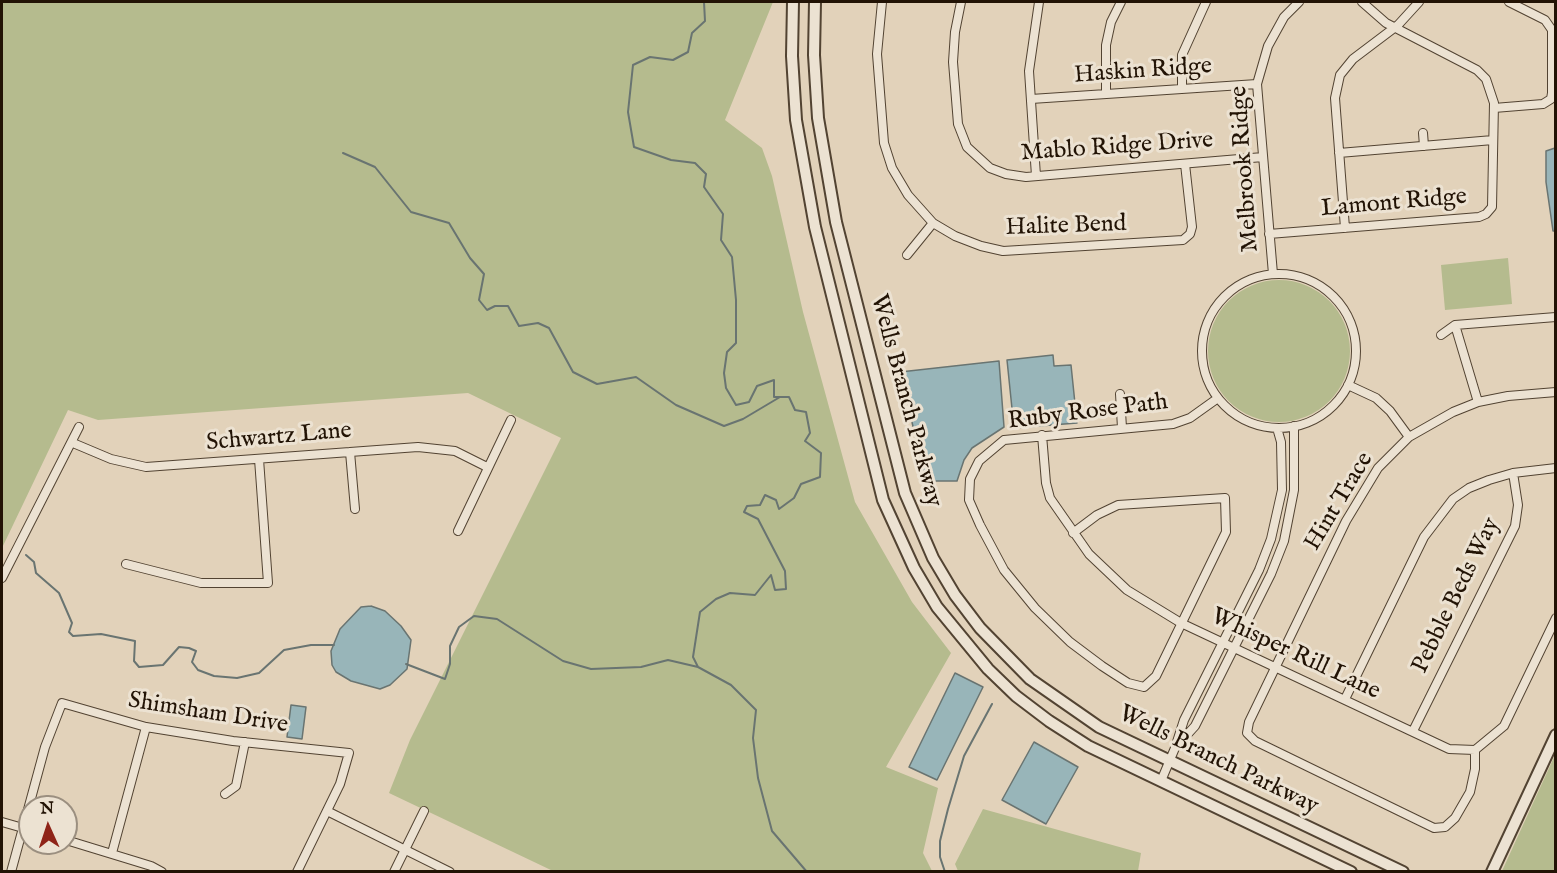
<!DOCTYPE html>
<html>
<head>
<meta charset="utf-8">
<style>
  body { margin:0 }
  #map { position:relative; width:1557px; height:873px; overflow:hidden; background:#e2d2ba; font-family:"IM FELL English",serif }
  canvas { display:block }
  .frame { position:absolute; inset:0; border:3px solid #221305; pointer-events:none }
  .north { position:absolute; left:18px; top:795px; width:60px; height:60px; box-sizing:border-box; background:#ece2d2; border:2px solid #9b8f80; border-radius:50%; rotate:357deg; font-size:16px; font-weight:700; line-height:24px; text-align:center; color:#221305 }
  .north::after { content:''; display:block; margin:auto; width:21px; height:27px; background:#8f2418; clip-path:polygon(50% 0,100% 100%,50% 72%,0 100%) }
</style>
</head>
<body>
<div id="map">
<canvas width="1557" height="873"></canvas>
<div class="frame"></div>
<div class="north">N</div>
</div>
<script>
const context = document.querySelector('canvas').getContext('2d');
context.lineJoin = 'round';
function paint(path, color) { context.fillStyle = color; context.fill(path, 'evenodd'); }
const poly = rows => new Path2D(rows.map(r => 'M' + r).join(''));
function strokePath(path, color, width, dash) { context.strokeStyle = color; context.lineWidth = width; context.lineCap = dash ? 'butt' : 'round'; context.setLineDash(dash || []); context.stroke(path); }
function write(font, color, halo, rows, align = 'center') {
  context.font = font + ' "IM FELL English",serif'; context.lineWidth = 6; context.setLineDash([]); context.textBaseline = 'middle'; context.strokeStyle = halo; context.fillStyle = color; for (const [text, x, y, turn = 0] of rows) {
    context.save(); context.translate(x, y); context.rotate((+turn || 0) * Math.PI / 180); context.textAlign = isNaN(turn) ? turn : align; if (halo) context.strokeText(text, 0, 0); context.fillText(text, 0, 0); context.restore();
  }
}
paint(poly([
  [2,2,773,2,725,120,762,148,772,176,803,312,855,502,912,602,951,653,886,767,938,788,923,853,932,871,553,871,389,793,410,740,561,438,468,393,98,420,68,410,2,548],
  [1508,258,1512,304,1445,310,1441,265],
  '1208 351a71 71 0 1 1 142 0a71 71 0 1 1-142 0Z',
  [1555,755,1555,871,1502,871],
  [983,809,1141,853,1138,871,958,871,955,864]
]), '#b5bb8e');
const water = poly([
  [1555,148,1556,231,1553,231,1546,182,1546,151,1555,148],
  [1053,355,1054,366,1071,365,1077,423,1014,428,1007,360,1053,355],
  [999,361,1004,427,972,448,964,460,957,481,926,481,900,372,999,361],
  [371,606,385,611,401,626,411,640,407,669,390,685,380,689,351,681,336,672,332,665,331,651,340,629,361,607,371,606],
  [955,673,983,687,937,780,909,767,955,673],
  [291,705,306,707,302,739,287,737,291,705],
  [1034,742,1078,767,1046,824,1002,800,1034,742]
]);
paint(water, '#98b5b9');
strokePath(water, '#697471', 1.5);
strokePath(poly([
  [704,2,705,21,692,33,688,52,673,60,650,57,633,65,628,112,634,147,671,160,695,163,706,174,704,187,723,214,721,240,732,257,736,300,736,343,727,352,724,373,726,388,736,405,749,402,757,386,774,380,774,397,789,397,795,410,806,412,810,433,805,441,821,453,820,477,801,484,794,498,779,509,776,500,765,495,760,505,747,506,744,512,758,519,785,571,786,589,775,590,771,575,755,595,730,593,716,599,700,612,693,657,698,667,731,685,756,710,753,738,758,778,772,831,807,872],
  [343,153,375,167,411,212,449,223,470,258,484,274,479,300,487,310,495,306,508,306,519,326,538,323,549,328,573,372,597,384,636,377,676,405,724,426,743,419,780,397],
  [26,555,34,562,36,573,59,593,72,623,69,632,73,636,101,634,135,641,134,661,139,667,163,665,179,647,189,648,196,651,192,662,198,670,214,676,237,678,259,673,284,650,311,645,334,645],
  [406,664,445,679,450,664,450,646,459,627,474,616,497,619,563,661,591,669,641,667,668,660,698,667],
  [945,872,940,857,940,841,948,809,964,756,992,704]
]), '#697471', 2);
const minor = poly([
  [882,2,877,54,884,143,892,168,908,195,933,223,955,236,981,246,1003,251,1183,240,1190,234,1192,227,1185,164],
  [961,2,955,32,953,62,958,124,967,147,990,168,1006,174,1026,177,1263,157],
  [1182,89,1182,55,1206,2],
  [1106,94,1106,45,1111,22,1121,2],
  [1031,99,1257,84],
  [1494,108,1543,104,1551,99,1552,93,1552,30,1545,20,1509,2],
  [1423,133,1424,146],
  [1339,153,1493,140],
  [1036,176,1029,71,1039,2],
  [1345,228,1335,98,1340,75,1353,59,1398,25,1419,2],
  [1269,234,1479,217,1486,214,1492,207,1494,103,1486,79,1477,70,1386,23,1362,2],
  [907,255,933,223],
  [1273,274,1257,84,1268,46,1284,17,1299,2],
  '1202 351a77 77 0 1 1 154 0a77 77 0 1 1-154 0Z',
  [1455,325,1478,402],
  [1441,335,1455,325,1556,317],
  [1348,385,1376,398,1390,411,1409,437],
  [1120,394,1122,428],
  [1277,428,1281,442,1282,490,1271,539,1259,570,1184,720,1175,748,1195,726,1271,574,1284,541,1294,490,1294,426],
  [1042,435,1046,483,1050,498,1089,554,1127,590,1181,623,1449,749,1475,750,1504,726,1556,618],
  [73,443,111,459,146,467,418,447,455,451,487,467],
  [350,452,355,509],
  [458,531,511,420],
  [1073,533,1097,515,1118,505,1225,498,1226,532,1156,676,1144,687,1128,683,1102,666,1070,642,1035,608,1004,570,980,525,969,500,970,479,979,461,1004,440,1173,424,1190,418,1218,398],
  [126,564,201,583,268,583,259,459],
  [2,578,79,427],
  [1345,699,1424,537,1453,499,1469,488,1489,480,1513,473,1556,468],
  [1413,731,1515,526,1518,505,1513,473],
  [1475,750,1475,769,1470,792,1455,818,1445,827,1434,828,1255,741,1247,733,1249,722,1346,521,1378,468,1409,437,1453,412,1478,402,1508,396,1556,392],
  [1161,781,1175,748],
  [225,794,236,786,245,742],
  [327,811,450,872],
  [2,822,30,830],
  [66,840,151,866,162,872],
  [112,853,146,727],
  [11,872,45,747,62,703,146,727,233,741,349,753,340,784,297,872],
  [394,872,424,811]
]);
const tertiary = poly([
  [793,2,792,56,796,120,815,227,883,500,914,568,937,607,988,669,1016,696,1049,721,1088,746,1351,872],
  [815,2,814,55,818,118,836,222,905,493,933,558,955,595,980,628,1030,679,1099,727,1403,872],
  [1492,872,1556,735]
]);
strokePath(minor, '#524332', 10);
strokePath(tertiary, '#524332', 14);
strokePath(minor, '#ece2d2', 8);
strokePath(tertiary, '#ece2d2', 10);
write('24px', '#221305', '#ece2d2', [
  ["Haskin Ridge",1143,72,-4],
  ["Mablo Ridge Drive",1117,148,-4],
  ["Melbrook Ridge",1246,169,-94],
  ["Lamont Ridge",1394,204,-5],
  ["Halite Bend",1066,227,-2],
  ["Wells Branch Parkway",905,401,75],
  ["Ruby Rose Path",1088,413,-7],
  ["Schwartz Lane",279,438,-5],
  ["Hint Trace",1340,502,-59],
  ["Pebble Beds Way",1457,596,-64],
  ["Whisper Rill Lane",1295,655,25],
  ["Shimsham Drive",208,714,9],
  ["Wells Branch Parkway",1218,761,26]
]);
</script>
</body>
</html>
